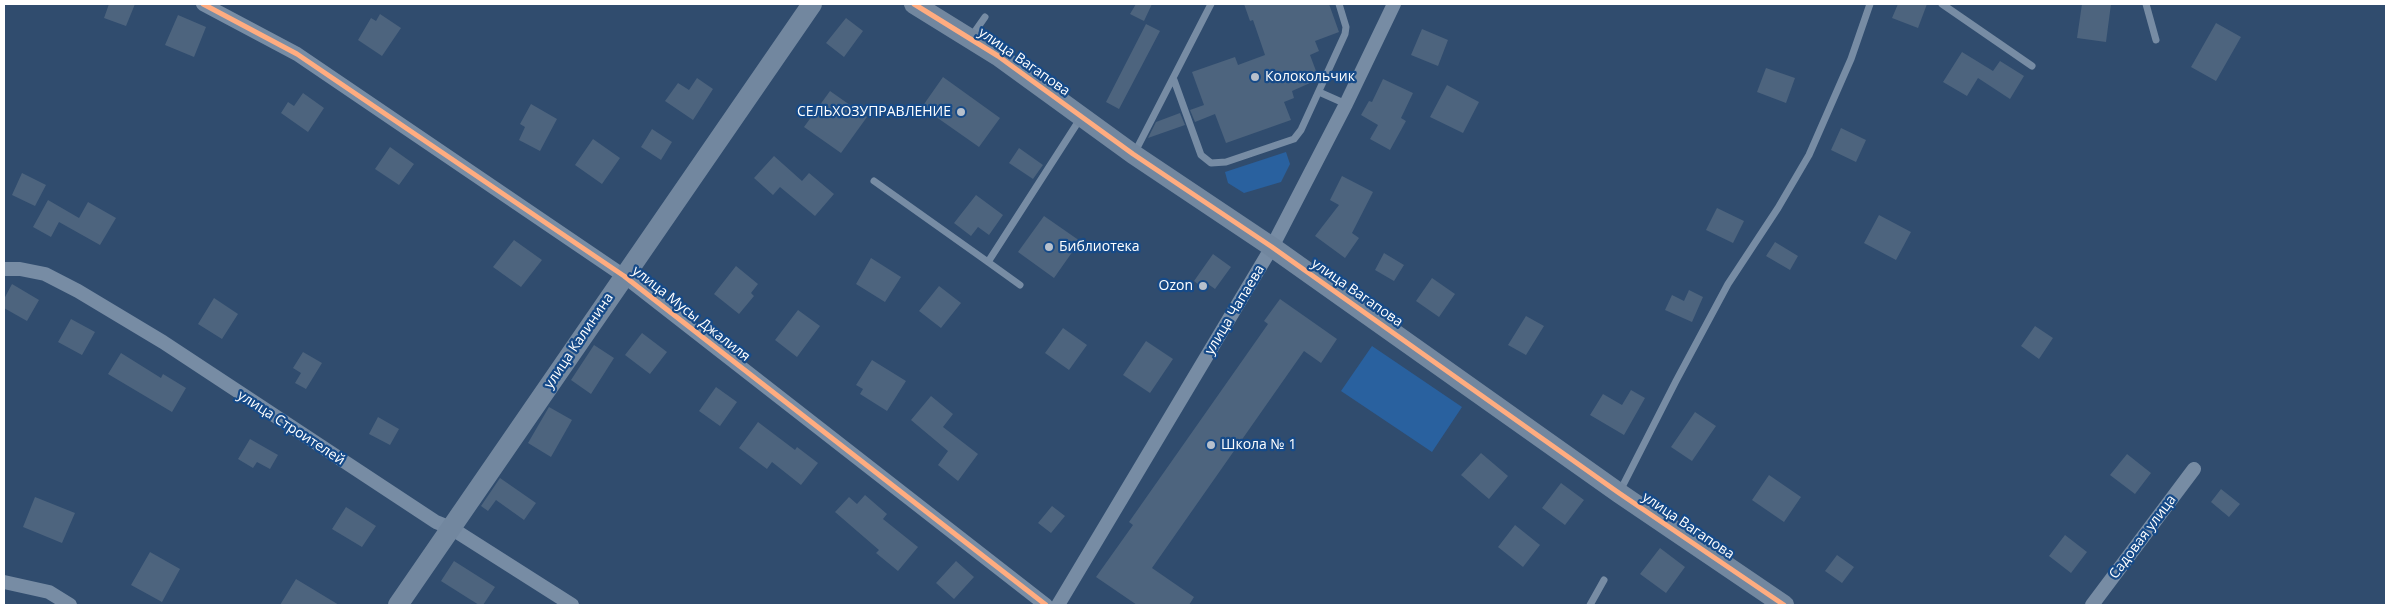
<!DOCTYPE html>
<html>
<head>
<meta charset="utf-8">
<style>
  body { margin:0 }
  #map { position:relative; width:2390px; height:609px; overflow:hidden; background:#304c6e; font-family:"Open Sans",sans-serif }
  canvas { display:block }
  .frame { position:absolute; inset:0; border:5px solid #fff; pointer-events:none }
</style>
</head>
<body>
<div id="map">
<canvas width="2390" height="609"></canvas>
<div class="frame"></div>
</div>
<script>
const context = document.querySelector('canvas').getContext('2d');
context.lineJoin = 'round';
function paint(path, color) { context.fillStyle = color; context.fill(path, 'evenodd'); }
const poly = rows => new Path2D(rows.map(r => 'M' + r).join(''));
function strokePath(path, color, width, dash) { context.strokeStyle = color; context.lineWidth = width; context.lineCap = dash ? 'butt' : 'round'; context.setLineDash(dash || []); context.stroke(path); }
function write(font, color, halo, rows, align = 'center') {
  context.font = font + ' "Open Sans",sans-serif'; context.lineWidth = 4.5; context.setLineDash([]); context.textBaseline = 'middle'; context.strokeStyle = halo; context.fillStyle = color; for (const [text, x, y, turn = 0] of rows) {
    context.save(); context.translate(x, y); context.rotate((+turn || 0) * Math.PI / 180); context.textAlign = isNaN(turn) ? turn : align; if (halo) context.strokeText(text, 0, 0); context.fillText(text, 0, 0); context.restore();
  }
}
paint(poly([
  [1286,152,1290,164,1281,182,1244,193,1228,183,1225,172],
  [1372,346,1462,407,1432,452,1341,391]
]), '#29619f');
paint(poly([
  [109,4,135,4,126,26,104,18],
  [1136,4,1152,4,1144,21,1130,14],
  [1244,4,1329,4,1339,32,1315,41,1319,51,1310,55,1319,79,1292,91,1294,98,1284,102,1291,120,1226,143,1215,114,1195,122,1190,110,1204,105,1192,72,1235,57,1238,65,1265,55,1253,20,1250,21],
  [1898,4,1927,4,1918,28,1892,18],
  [2082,4,2111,4,2106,42,2077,38],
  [380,14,401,28,382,56,358,40,371,18,376,21],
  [178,15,206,27,194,57,165,45],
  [846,18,863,31,844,57,826,43],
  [2216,23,2241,37,2216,81,2191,67],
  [1146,24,1160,31,1119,109,1106,102],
  [1422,29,1448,40,1438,66,1411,55],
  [1962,52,1993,71,2000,61,2024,76,2010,99,1978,78,1967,96,1943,82],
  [1766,68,1795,78,1786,103,1757,92],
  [943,77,1000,118,979,147,922,107],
  [697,78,713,89,693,120,665,101,678,83,689,90],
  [1383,79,1413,93,1401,118,1406,121,1390,150,1370,139,1378,125,1361,115,1369,101,1372,102],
  [1447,85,1479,102,1463,133,1430,117],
  [830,91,867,117,841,153,804,127],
  [303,93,324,108,308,132,281,113,288,102,294,106],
  [531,104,557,119,540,151,519,140,525,127,520,124],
  [1180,113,1185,125,1148,138,1156,122],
  [1841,128,1866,140,1856,162,1831,150],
  [652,129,672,142,661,160,641,147],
  [593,139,620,158,602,184,575,165],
  [390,147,414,164,399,185,375,169],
  [1019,148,1043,165,1033,179,1009,163],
  [774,156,802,181,809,173,834,194,815,216,780,187,773,195,754,178],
  [22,173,46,185,35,206,12,195],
  [1342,176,1373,192,1352,233,1359,238,1345,258,1315,236,1339,205,1330,200],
  [976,195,1003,215,989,235,978,227,971,236,954,223],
  [48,200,79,218,88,202,116,218,100,245,59,222,51,237,33,227],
  [1717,208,1744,221,1733,243,1706,230],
  [1879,215,1911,232,1896,260,1864,243],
  [1044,216,1080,241,1054,278,1018,252],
  [514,240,542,260,521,287,493,267],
  [1775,242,1798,256,1790,270,1766,256],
  [1384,253,1404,265,1394,281,1375,270],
  [1213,254,1231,267,1215,289,1208,284,1204,289,1194,281],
  [871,258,901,277,885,302,856,284],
  [736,266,758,284,751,293,754,296,739,314,714,294],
  [1432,278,1455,294,1439,317,1416,301],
  [12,284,39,300,27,321,4,308,4,299],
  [939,286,961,303,941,328,919,311],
  [1689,290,1703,297,1692,322,1665,310,1672,295,1684,301],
  [214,298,238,314,222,339,198,324],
  [1280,299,1337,339,1321,363,1304,351,1152,568,1194,597,1189,605,1137,605,1096,577,1133,525,1129,522,1268,324,1264,321],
  [798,310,820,326,797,357,775,340],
  [1526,316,1544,326,1526,355,1508,345],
  [71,319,95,332,82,355,58,342],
  [2035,326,2053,338,2039,359,2021,346],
  [1063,328,1087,345,1069,370,1045,353],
  [642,333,667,352,650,374,625,355],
  [1146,341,1173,359,1150,393,1123,375],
  [594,345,614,358,591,394,571,380],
  [303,352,322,363,306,389,295,383,301,373,293,368],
  [121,353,161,378,163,374,186,388,172,412,108,374],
  [872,360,906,381,887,411,860,394,863,389,856,385],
  [716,387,737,402,720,426,699,411],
  [1631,390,1645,398,1624,435,1590,415,1603,394,1622,405],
  [931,396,953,414,943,427,978,454,958,481,938,465,948,451,911,420],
  [549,407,572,420,551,457,528,443],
  [1695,412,1716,426,1692,461,1671,447],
  [378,417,399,429,390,445,369,434],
  [758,422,795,450,797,447,818,463,801,485,772,462,767,469,739,448],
  [250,439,278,455,270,469,257,462,253,468,238,459],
  [1481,453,1508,476,1489,499,1461,475],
  [2127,454,2151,473,2135,494,2110,475],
  [1769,475,1801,497,1784,522,1752,500],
  [500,478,536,503,524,520,496,500,488,511,481,506],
  [1561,483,1584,500,1565,525,1542,508],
  [2221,489,2240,504,2229,517,2211,502],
  [865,495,887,514,883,519,918,547,898,571,876,553,879,550,835,512,849,497,857,504],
  [35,497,75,513,62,543,23,527],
  [1052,506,1065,516,1051,533,1038,523],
  [346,507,376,526,362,547,332,529],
  [1515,525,1540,545,1523,567,1498,547],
  [2065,535,2087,552,2071,573,2049,556],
  [1660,548,1685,567,1666,593,1640,574],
  [150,552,180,569,162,602,131,585],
  [1837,555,1854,567,1842,583,1825,571],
  [454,561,495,587,483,605,479,605,441,581],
  [956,561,974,577,954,599,936,583],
  [296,579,339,605,280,605]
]), '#4d647e');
strokePath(poly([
  [1942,4,2032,66],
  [2146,4,2156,40],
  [971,37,985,17],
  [1174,80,1201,155,1211,163,1226,162,1294,139,1301,130,1345,34,1346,27,1339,4],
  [1319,92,1346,104],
  [1135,152,1211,4],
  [874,181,988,262,1080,119],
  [988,262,1020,285],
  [1619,493,1676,381,1728,284,1778,208,1809,155,1851,59,1870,4],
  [1590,605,1604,580]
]), '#778ca4', 7);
strokePath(poly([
  [203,4,297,54,624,276,1046,605],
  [4,269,20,269,45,274,78,291,163,342,436,522,451,528,572,605],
  [4,582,49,592,70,605],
  [1058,605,1272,247,1346,104,1394,4],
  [2092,605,2194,469]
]), '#778ca4', 14);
strokePath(poly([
  [914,4,998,56,1133,154,1272,247,1619,493,1784,605],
  [398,605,812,4]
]), '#72879f', 20);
strokePath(poly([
  [203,4,297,54,624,276,1046,605],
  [914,4,998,56,1133,154,1272,247,1619,493,1784,605]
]), '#ffac80', 5);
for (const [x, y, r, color] of [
  [1255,77,5,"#b7c0cc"],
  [961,112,5,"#b7c0cc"],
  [1049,247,5,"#b7c0cc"],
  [1203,286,5,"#b7c0cc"],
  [1211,445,5,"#b7c0cc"]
]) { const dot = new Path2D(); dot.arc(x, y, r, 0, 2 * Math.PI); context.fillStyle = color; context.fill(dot); strokePath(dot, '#164a88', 2); }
write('14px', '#fff', '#164a88', [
  ["улица Вагапова",1024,62,35],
  ["улица Вагапова",1357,293,35],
  ["улица Чапаева",1235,310,-59],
  ["улица Мусы Джалиля",691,314,38],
  ["улица Калинина",579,341,-56],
  ["улица Строителей",291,428,33],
  ["улица Вагапова",1688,526,34],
  ["Садовая улица",2143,537,-53]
]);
write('14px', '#fff', '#164a88', [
  ["Колокольчик",1265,77],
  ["СЕЛЬХОЗУПРАВЛЕНИЕ",951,112,"right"],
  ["Библиотека",1059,247],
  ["Ozon",1193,286,"right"],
  ["Школа № 1",1221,445]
], 'left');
</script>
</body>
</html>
